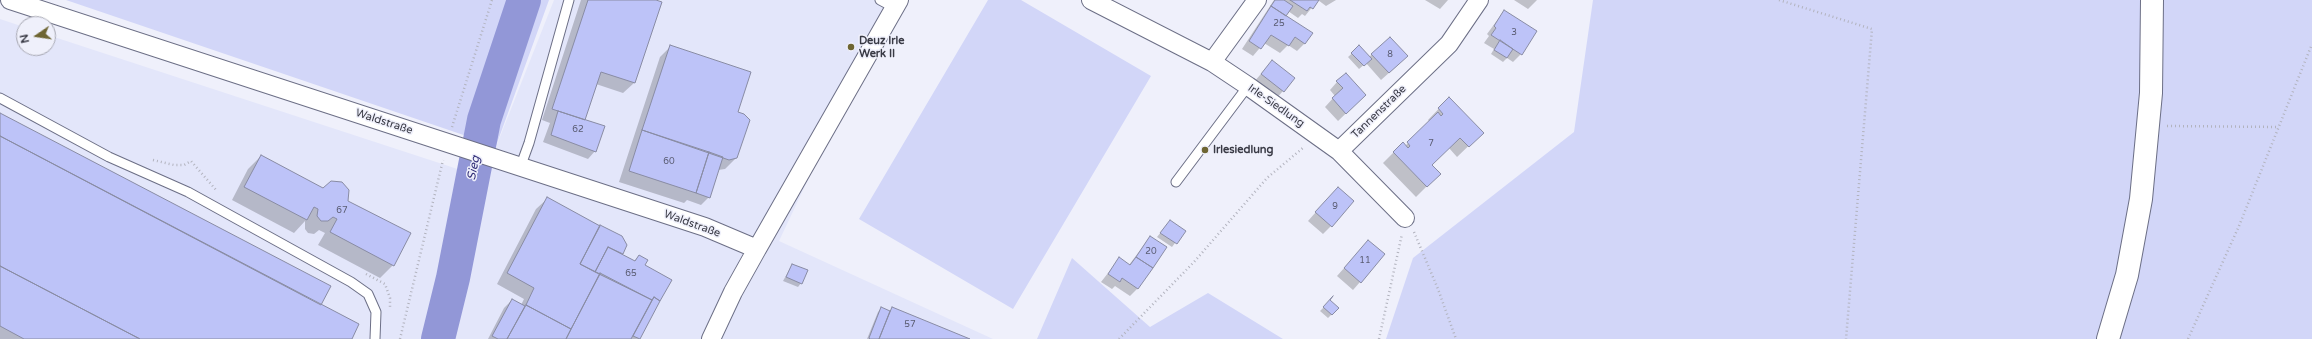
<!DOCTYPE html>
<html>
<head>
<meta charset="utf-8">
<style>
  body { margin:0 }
  #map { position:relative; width:2312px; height:339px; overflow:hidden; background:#eff0fb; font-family:"Varela Round",sans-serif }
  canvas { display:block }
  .north { position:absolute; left:16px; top:16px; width:40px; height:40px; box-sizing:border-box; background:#eff0fb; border:1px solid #a6a7b2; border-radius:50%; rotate:257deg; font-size:11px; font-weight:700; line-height:16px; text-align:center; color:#393a45 }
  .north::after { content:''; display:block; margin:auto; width:14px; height:18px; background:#6e6532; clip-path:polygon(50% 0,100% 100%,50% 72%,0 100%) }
</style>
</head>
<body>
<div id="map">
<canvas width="2312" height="339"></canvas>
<div class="north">N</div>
</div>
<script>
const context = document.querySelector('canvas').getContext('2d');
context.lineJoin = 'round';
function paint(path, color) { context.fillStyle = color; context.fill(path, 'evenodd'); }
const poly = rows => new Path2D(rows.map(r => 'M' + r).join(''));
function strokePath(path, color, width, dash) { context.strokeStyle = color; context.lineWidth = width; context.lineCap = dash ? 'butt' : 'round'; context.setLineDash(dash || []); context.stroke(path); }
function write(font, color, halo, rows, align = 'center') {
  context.font = font + ' "Varela Round",sans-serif'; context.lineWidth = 3; context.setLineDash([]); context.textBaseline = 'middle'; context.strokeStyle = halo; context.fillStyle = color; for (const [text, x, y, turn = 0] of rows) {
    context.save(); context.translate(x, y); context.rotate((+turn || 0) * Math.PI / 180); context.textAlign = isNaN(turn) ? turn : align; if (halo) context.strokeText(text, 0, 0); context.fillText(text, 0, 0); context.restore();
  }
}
paint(poly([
  [554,0,893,0,779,241,993,339,0,339,0,19,24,27,24,48,48,48,48,35,482,177,492,157]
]), '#e3e6fa');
paint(poly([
  [66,0,549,0,496,146],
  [988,0,1021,0,1151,76,1013,309,859,219],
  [1593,0,2312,0,2312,339,1386,339,1413,258,1574,132],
  [1072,258,1150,327,1208,293,1283,339,1037,339]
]), '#d2d6f8');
paint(poly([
  [581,0,653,0,634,83,623,93,596,84,584,119,595,151,588,159,543,142,550,123,542,120],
  [1274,0,1336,0,1326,6,1318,0,1305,16,1302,14,1298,18,1288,11,1285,16,1305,43,1297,51,1288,45,1280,53,1264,43,1253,56,1242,49],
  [1425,0,1448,0,1440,9],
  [1514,0,1537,0,1528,9],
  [1504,11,1521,54,1513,62,1507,58,1503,62,1491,54,1494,49,1484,43,1489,36,1487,34],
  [1390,38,1399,64,1381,80,1366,63,1359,69,1348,57,1359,47,1369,57],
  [671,46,737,112,736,158,725,169,718,170,709,197,701,205,687,200,684,203,619,182,660,57],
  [1272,61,1294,78,1276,99,1254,82],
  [1337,82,1365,95,1338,121,1325,107,1335,96,1330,90],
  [1449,98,1482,133,1457,157,1449,148,1431,165,1439,174,1416,197,1383,163,1403,143,1405,146,1430,122,1428,120],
  [0,114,320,305,350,339,0,339],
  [261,156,347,201,393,265,380,278,318,245,325,233,319,230,314,234,308,233,305,229,305,221,294,233,232,200,248,169],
  [1330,196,1331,226,1323,234,1308,221],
  [547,199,622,237,625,242,621,254,634,261,639,256,643,266,670,280,639,339,488,339,504,308,512,300,521,305,524,299,497,284,536,209],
  [1170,221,1184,231,1172,247,1157,237],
  [1150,237,1138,288,1130,296,1115,286,1112,289,1101,282,1119,259,1129,265],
  [1361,249,1360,282,1353,290,1337,276],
  [792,265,801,283,798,287,783,281],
  [1326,305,1338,308,1328,318,1320,311],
  [881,309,889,312,892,309,969,339,867,339,878,312]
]), '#0003');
strokePath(poly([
  [438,339,453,278,484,120,524,0]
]), '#9297d7', 34);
const building = poly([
  [588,0,656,0,662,2,635,83,601,72,585,120,552,109,588,0],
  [1275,0,1284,0,1293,6,1286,16,1271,6,1275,0],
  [1290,0,1319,0,1313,9,1310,7,1307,11,1290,0],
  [1271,6,1313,33,1305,44,1295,37,1289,46,1271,35,1261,49,1249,41,1271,6],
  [1504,10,1537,31,1522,55,1491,35,1496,28,1494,26,1504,10],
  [1390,37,1408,56,1389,73,1371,54,1390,37],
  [1500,40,1513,49,1507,58,1494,50,1500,40],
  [670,45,751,72,738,112,744,114,750,120,737,158,729,160,642,130,670,45],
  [1359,45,1372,59,1364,66,1351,53,1359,45],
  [1272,60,1295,78,1284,92,1261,74,1272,60],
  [1346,73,1366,95,1346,114,1332,98,1343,88,1336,81,1346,73],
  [1449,97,1484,133,1469,147,1460,138,1432,165,1441,174,1427,187,1393,152,1403,142,1408,148,1410,146,1407,142,1438,112,1441,116,1443,114,1438,108,1449,97],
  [558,111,605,126,596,152,551,135,558,111],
  [0,113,331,286,321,305,0,136,0,113],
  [642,130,709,152,696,193,629,171,642,130],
  [0,136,359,324,352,339,140,339,0,266,0,136],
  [709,152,723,157,710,198,696,193,709,152],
  [261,155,323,188,331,181,342,182,349,190,348,201,411,233,394,266,330,232,337,219,333,217,328,221,321,221,317,216,318,209,314,207,307,220,244,187,261,155],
  [1338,187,1354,201,1332,227,1315,212,1338,187],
  [547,197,600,226,580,264,600,274,571,329,526,305,534,288,507,273,547,197],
  [1170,220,1186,231,1177,244,1160,233,1170,220],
  [600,225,622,236,627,245,623,254,608,247,595,272,580,264,600,225],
  [1150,236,1167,247,1153,268,1136,257,1150,236],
  [1368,240,1385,254,1361,283,1344,268,1368,240],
  [608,247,635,261,639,255,648,260,645,265,672,280,660,301,654,297,652,300,595,272,608,247],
  [1119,257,1130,265,1136,257,1153,268,1138,289,1122,278,1120,282,1108,274,1119,257],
  [792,264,808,270,802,284,786,277,792,264],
  [0,266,140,339,24,339,0,326,0,266],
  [600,273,652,300,631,339,566,339,600,273],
  [1333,296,1330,300,1339,308,1332,315,1323,307,1333,296],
  [654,297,660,301,640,339,633,336,654,297],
  [512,299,525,306,507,339,498,339,492,336,512,299],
  [526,305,571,329,566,339,507,339,526,305],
  [881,307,890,311,879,339,870,339,869,338,881,307],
  [892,307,970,339,879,339,892,307]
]);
paint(building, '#bdc3f8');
strokePath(building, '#898ca4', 1);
const service = poly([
  [880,0,895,8],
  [0,98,109,157,188,192,351,282,368,294,376,312,375,339],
  [521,165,529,143,569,0],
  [1176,182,1248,86]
]);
const minor = poly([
  [10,0,705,227,757,249,899,0],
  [1091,0,1212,62,1248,86,1339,151,1405,218],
  [1212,62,1257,0],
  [1339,151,1449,44,1479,0],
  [711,339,733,292,757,249]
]);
const secondary = poly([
  [2108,339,2127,275,2141,199,2151,93,2152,0]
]);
strokePath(service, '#6c6f86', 11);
strokePath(minor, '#6c6f86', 20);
strokePath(secondary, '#6c6f86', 24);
strokePath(poly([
  [1779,0,1872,29,1846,339],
  [2167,126,2278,127],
  [452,127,492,0],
  [153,160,174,165,184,165,191,161,217,191],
  [1414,232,1438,289,1456,339],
  [366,274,385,284,390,298,390,307],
  [400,339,443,160],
  [1119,339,1194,262,1267,178,1304,147],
  [1379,339,1402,234],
  [2188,339,2239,226,2312,44]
]), '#b2b3be', 2.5, [1, 3]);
strokePath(service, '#fff', 9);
strokePath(minor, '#fff', 18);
strokePath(secondary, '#fff', 22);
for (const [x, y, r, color] of [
  [851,47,4,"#6e6532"],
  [1205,150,4,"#6e6532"]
]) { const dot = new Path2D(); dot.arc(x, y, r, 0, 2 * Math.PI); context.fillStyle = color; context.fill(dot); strokePath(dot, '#eff0fb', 1.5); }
write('9px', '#5a5c72', null, [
  ["25",1279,24],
  ["3",1514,33],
  ["8",1390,55],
  ["62",578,130],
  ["7",1431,144],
  ["60",669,162],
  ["9",1335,207],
  ["67",342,211],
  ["20",1151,252],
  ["11",1365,261],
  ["65",631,274],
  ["57",910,325]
]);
write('bold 11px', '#393a45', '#eff0fb', [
  ["Deuz Irle",859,41],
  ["Werk II",859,54],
  ["Irlesiedlung",1213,150]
], 'left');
write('11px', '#393a45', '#eff0fb', [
  ["Irle-Siedlung",1276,106,35],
  ["Tannenstraße",1379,112,-44],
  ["Waldstraße",384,122,18],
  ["Waldstraße",692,224,20]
]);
write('italic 12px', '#302d77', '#eff0fb', [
  ["Sieg",474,168,-79]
]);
</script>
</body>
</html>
